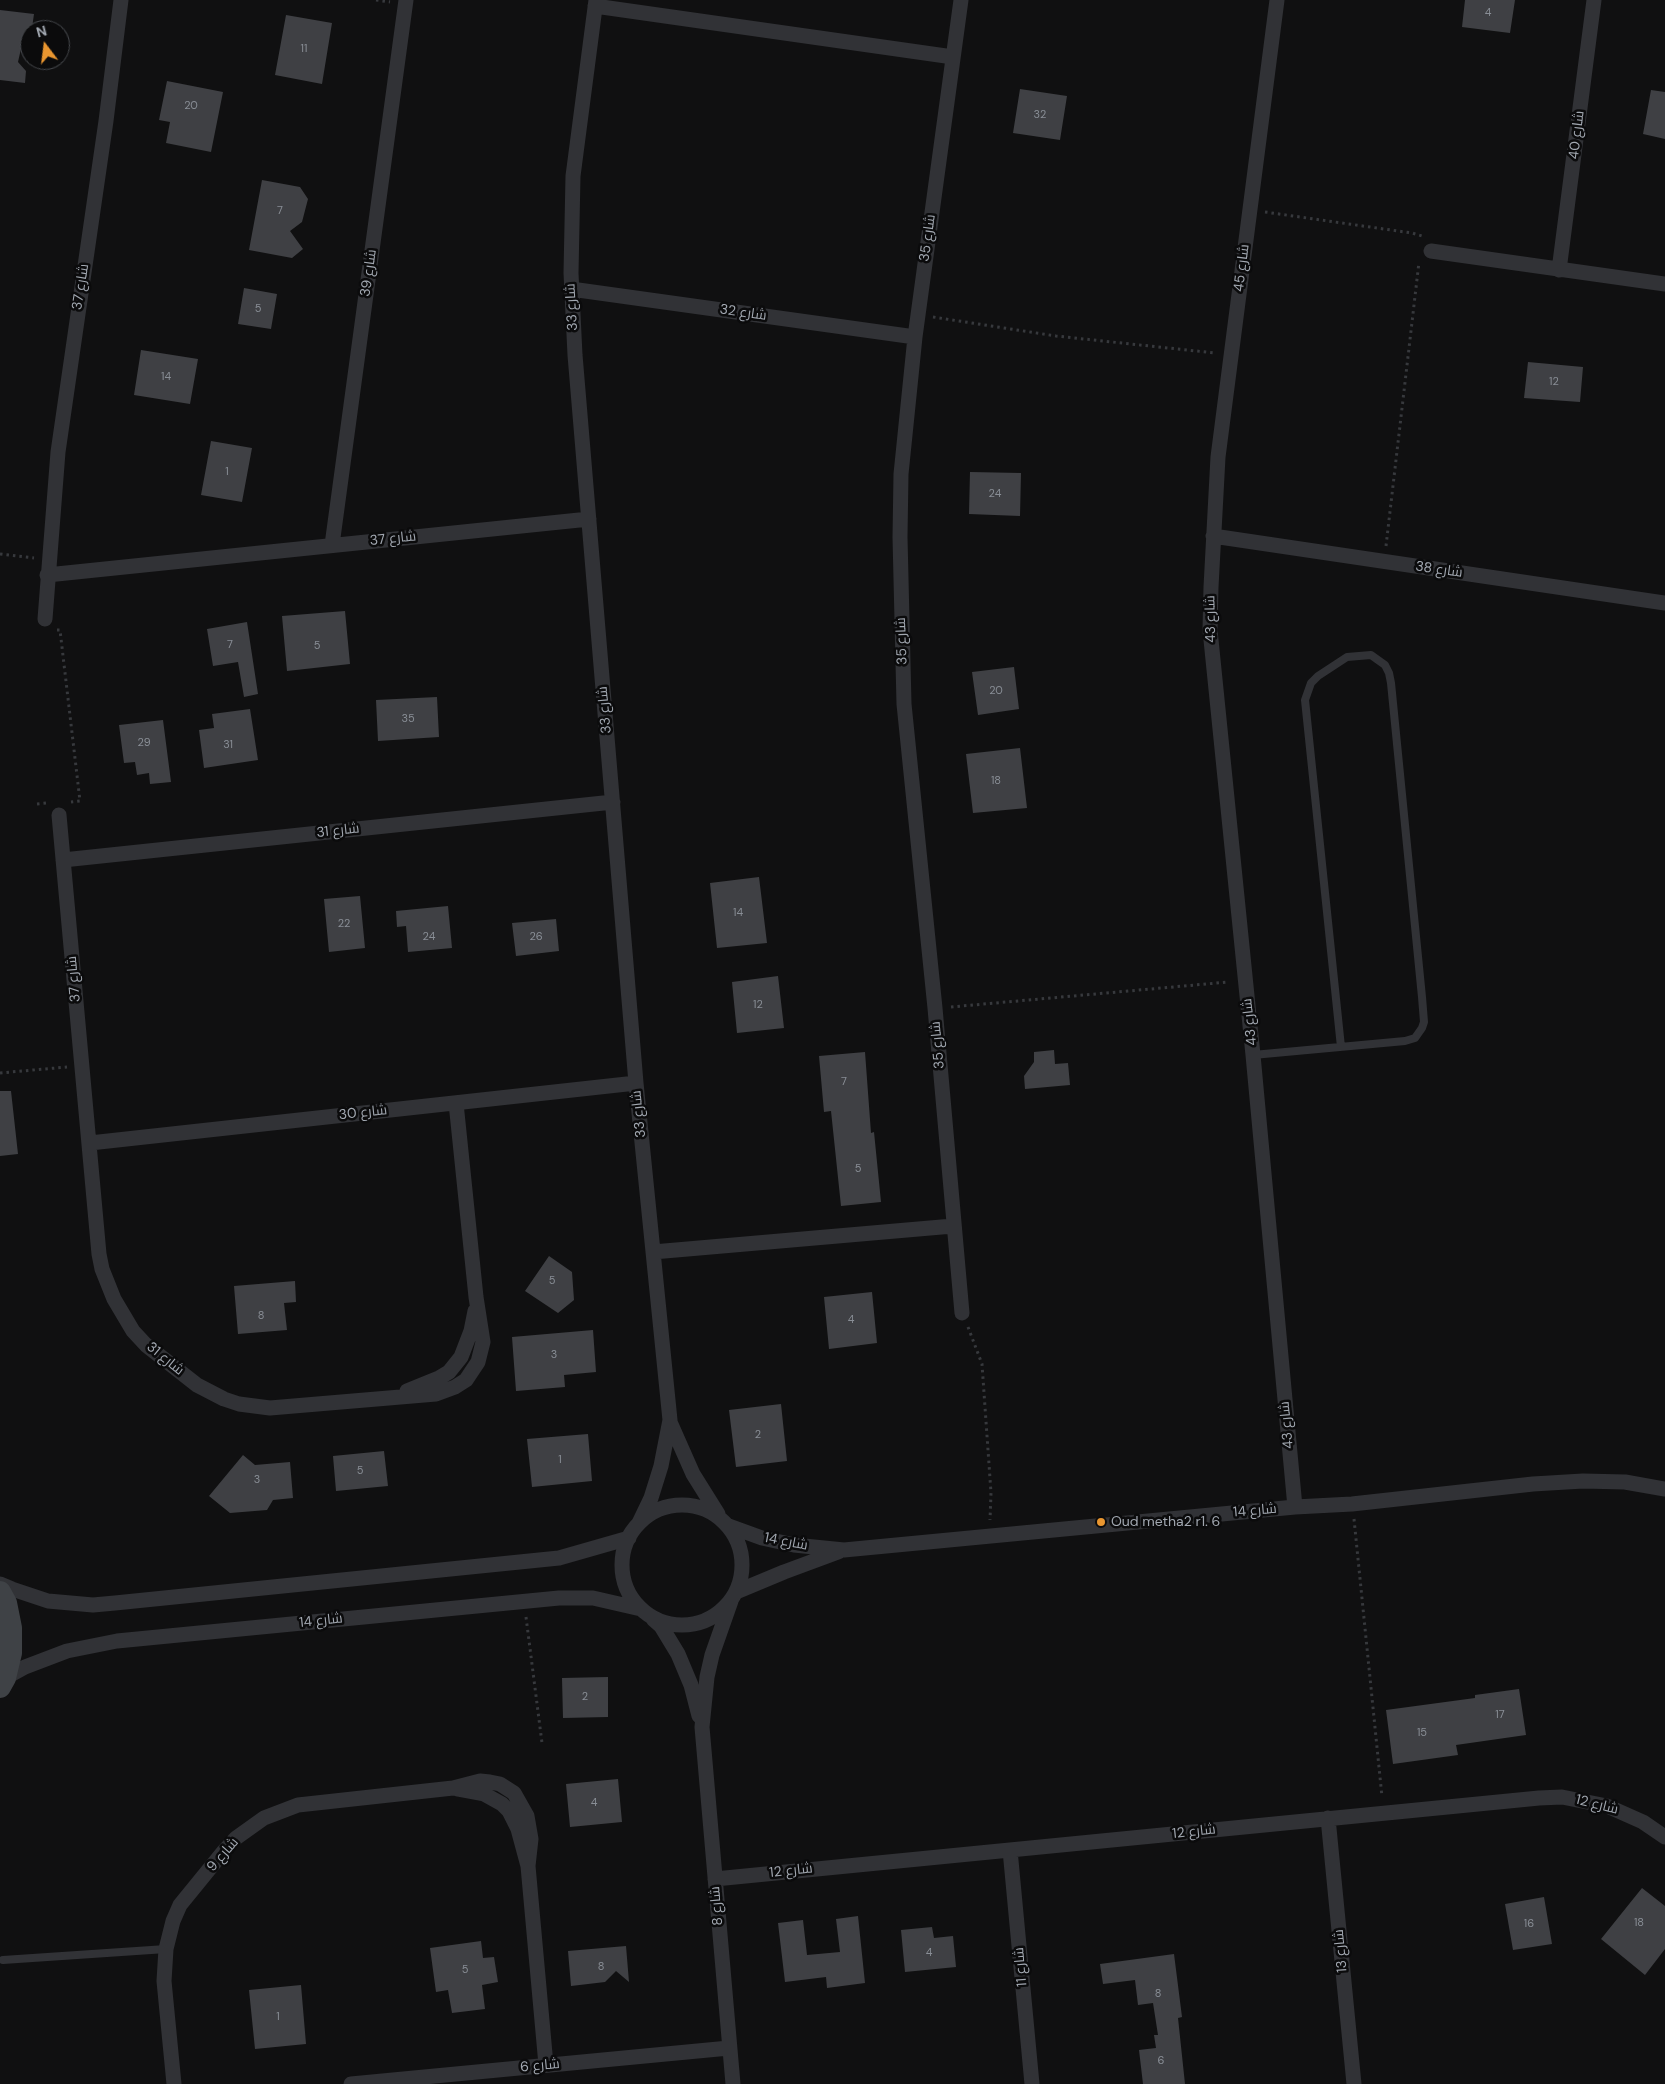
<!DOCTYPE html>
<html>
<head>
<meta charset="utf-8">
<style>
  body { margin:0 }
  #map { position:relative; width:1665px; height:2084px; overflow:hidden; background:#101011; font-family:"DM Sans",sans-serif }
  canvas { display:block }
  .north { position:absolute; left:20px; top:20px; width:50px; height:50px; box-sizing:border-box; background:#0b0b0c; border:1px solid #474a4e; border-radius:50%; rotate:345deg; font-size:14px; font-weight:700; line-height:20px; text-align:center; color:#a2a8b1 }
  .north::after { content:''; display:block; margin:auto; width:18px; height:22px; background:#e99630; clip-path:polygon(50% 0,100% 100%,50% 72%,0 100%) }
</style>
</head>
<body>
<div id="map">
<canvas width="1665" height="2084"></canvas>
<div class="north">N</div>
</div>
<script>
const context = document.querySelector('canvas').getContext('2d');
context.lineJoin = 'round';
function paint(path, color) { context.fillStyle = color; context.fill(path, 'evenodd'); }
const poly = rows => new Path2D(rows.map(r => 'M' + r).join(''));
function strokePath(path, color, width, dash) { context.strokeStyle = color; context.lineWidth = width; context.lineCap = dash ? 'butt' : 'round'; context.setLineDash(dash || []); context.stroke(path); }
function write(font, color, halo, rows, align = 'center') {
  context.font = font + ' "DM Sans",Cairo,sans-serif'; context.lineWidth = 5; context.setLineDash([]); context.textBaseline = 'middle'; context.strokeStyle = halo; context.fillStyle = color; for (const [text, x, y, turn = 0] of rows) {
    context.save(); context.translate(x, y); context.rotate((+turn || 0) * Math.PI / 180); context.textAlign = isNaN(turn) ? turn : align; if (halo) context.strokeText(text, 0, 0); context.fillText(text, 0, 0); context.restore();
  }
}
paint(poly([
  [1465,0,1515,0,1510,33,1462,27],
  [0,10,34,14,32,28,25,31,18,62,26,71,25,83,0,80],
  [286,15,332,23,322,84,275,75],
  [167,81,223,92,211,152,166,143,170,122,159,120],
  [1020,89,1067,96,1060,140,1013,133],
  [1651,90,1665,92,1665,139,1643,134],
  [262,180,300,187,308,199,302,222,290,231,303,249,292,258,249,250],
  [244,288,277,294,271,329,238,324],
  [141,350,198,359,190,404,134,395],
  [1528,362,1583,367,1580,402,1524,398],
  [211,441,252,448,242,502,201,495],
  [970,472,1021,473,1020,516,969,514],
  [345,611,350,664,287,671,282,616],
  [247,622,258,694,244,697,238,662,213,666,207,629],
  [1014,667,1019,709,978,715,972,672],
  [437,697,439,737,378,741,376,700],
  [250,709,258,760,204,768,199,730,214,728,212,714],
  [163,720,171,782,150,784,149,773,137,775,135,762,124,763,119,725],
  [1020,748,1027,808,973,813,966,754],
  [759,877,767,943,717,948,710,883],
  [360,896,365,948,329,952,324,899],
  [448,906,452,948,408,952,406,926,397,927,396,911],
  [556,919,559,951,516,956,512,923],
  [778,976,784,1028,737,1033,732,982],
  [1054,1050,1055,1064,1068,1063,1070,1085,1025,1089,1024,1076,1034,1062,1034,1052],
  [865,1052,871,1133,874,1132,881,1202,841,1206,831,1111,824,1112,819,1056],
  [0,1091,11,1091,18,1154,0,1156],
  [549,1256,572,1272,574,1300,558,1313,525,1291],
  [295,1281,296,1302,284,1303,287,1330,238,1334,234,1286],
  [872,1292,877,1343,829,1349,824,1297],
  [593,1330,596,1372,564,1375,565,1387,516,1391,512,1337],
  [781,1404,787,1461,736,1467,729,1410],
  [588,1434,592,1481,532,1487,527,1439],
  [384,1451,388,1486,336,1491,333,1456],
  [243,1455,255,1465,290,1462,293,1498,273,1500,267,1510,230,1513,209,1496],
  [608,1677,608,1717,563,1718,562,1678],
  [1519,1689,1526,1735,1456,1745,1458,1755,1393,1764,1386,1710,1475,1698,1475,1695],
  [618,1779,622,1822,570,1827,566,1784],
  [1642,1888,1665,1906,1665,1949,1645,1975,1601,1939],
  [1544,1897,1552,1944,1513,1950,1505,1904],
  [858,1916,865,1983,827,1988,826,1977,785,1982,778,1923,803,1920,807,1955,840,1952,836,1919],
  [932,1927,934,1938,953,1936,956,1967,905,1972,901,1930],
  [481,1941,483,1958,494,1957,498,1982,482,1985,485,2009,452,2013,448,1990,436,1992,430,1948],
  [626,1946,629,1982,616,1971,605,1982,571,1986,568,1951],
  [1174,1954,1182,2017,1178,2018,1185,2084,1143,2084,1139,2050,1156,2048,1154,2035,1158,2035,1153,2003,1138,2005,1135,1980,1103,1984,1100,1964],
  [301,1985,306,2044,255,2049,249,1990]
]), '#3f4044');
strokePath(poly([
  [376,0,390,2],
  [1265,212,1412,233,1422,236],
  [933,317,1056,336,1215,353],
  [1386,546,1419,262],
  [0,554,34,558],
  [57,630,60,630,80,801,71,802],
  [37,804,47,803],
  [951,1007,1228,982],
  [0,1073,67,1067],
  [968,1327,982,1364,991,1493,990,1520],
  [1354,1519,1382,1797],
  [526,1617,542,1743]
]), '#37393d', 3, [2.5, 4]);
strokePath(poly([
  [1253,1055,1405,1041,1415,1038,1422,1028,1424,1022,1422,997,1391,683,1389,673,1385,665,1371,655,1347,657,1318,676,1311,683,1305,700,1341,1047],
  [3,1960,166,1949]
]), '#313236', 8);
strokePath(poly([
  [596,0,573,176,571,273,575,355,636,1083,670,1420,661,1466,651,1498,639,1523],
  [961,0,915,337,901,474,900,537,904,704,935,1008,962,1313],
  [1277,0,1218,457,1211,587,1210,630,1253,1055,1295,1507],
  [595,6,953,57],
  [1431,251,1665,284],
  [1559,270,1594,0],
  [571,289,915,337],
  [1213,536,1665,603],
  [332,545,406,0],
  [47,575,589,519],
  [45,619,58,452,106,121,121,0],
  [59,815,99,1254,102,1269,114,1299,133,1331,146,1345,197,1385,224,1399,239,1404,270,1408,436,1394,455,1387,466,1380,478,1362,483,1342,476,1297,456,1103],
  [63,860,613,802],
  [90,1143,636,1083],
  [653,1252,953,1226],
  [407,1391,439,1378,449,1372,461,1357,471,1331,475,1311],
  [670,1422,693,1474,718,1514],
  '622 1565a60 60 0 1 1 120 0a60 60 0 1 1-120 0Z',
  [729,1526,762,1538,794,1545,844,1550,1295,1507,1352,1504,1533,1484,1583,1481,1625,1482,1665,1489],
  [0,1584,12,1589,48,1601,93,1605,115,1603,559,1558,629,1538],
  [736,1592,784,1572,838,1552],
  [731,1601,712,1655,707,1677,702,1727,733,2084],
  [653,1619,661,1626,678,1654,691,1685,699,1716],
  [5,1678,25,1667,67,1651,117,1641,559,1598,593,1598,641,1609],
  [457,1789,484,1794,502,1804,509,1811,518,1829,528,1866,546,2065],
  [1328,1818,1354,2084],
  [1010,1850,1032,2084],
  [715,1879,1539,1798,1562,1797,1607,1806,1643,1822,1665,1837],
  [174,2084,164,1981,166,1949,173,1921,180,1905,224,1851,236,1838,264,1818,298,1805,453,1788,480,1781,490,1782,500,1784,514,1793,527,1816,531,1839,528,1866],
  [351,2084,729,2048]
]), '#313236', 15);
strokePath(poly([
  [0,1592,6,1603,11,1628,11,1653,5,1678,0,1687]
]), '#3f4246', 22);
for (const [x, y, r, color] of [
  [1101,1522,5,"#e99630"]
]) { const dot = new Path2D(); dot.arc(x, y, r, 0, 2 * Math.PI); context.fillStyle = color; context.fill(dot); strokePath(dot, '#0b0b0c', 2); }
write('11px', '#898e96', null, [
  ["4",1488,13],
  ["11",304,49],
  ["20",191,106],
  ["32",1040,115],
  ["7",280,211],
  ["5",258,309],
  ["14",166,377],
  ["12",1554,382],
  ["1",227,472],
  ["24",995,494],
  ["7",230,645],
  ["5",317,646],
  ["20",996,691],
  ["35",408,719],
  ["29",144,743],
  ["31",228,745],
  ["18",996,781],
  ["14",738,913],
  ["22",344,924],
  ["24",429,937],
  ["26",536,937],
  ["12",758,1005],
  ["7",844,1082],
  ["5",858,1169],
  ["5",552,1281],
  ["8",261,1316],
  ["4",851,1320],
  ["3",554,1355],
  ["2",758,1435],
  ["1",560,1460],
  ["5",360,1471],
  ["3",257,1480],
  ["2",585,1697],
  ["17",1500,1715],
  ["15",1422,1733],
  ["4",594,1803],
  ["18",1639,1923],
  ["16",1529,1924],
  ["4",929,1953],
  ["8",601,1967],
  ["5",465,1970],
  ["8",1158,1994],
  ["1",278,2017],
  ["6",1161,2061]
]);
write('14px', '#a2a8b1', '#0b0b0c', [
  ["شارع 40",1577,135,-83],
  ["شارع 35",928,238,-82],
  ["شارع 45",1242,268,-83],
  ["شارع 39",369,273,-82],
  ["شارع 37",81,287,-81],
  ["شارع 33",572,307,-93],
  ["شارع 32",743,313,8],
  ["شارع 37",393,539,-6],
  ["شارع 38",1439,570,8],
  ["شارع 43",1211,619,-91],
  ["شارع 35",902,641,-92],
  ["شارع 33",605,710,-95],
  ["شارع 31",338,831,-6],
  ["شارع 37",74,979,-95],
  ["شارع 43",1250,1022,-96],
  ["شارع 35",938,1045,-95],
  ["شارع 30",363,1113,-6],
  ["شارع 33",639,1114,-96],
  ["شارع 31",165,1359,39],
  ["شارع 43",1287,1425,-95],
  ["شارع 14",1255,1511,-5],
  ["شارع 14",786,1542,11],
  ["شارع 14",321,1621,-6],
  ["شارع 12",1597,1805,14],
  ["شارع 12",1194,1832,-6],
  ["شارع 9",223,1855,-49],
  ["شارع 12",791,1871,-6],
  ["شارع 8",717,1906,-95],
  ["شارع 13",1341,1951,-95],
  ["شارع 11",1021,1967,-95],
  ["شارع 6",540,2066,-5]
]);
write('14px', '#a2a8b1', '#0b0b0c', [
  ["Oud metha2 r1. 6",1111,1522]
], 'left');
</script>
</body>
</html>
